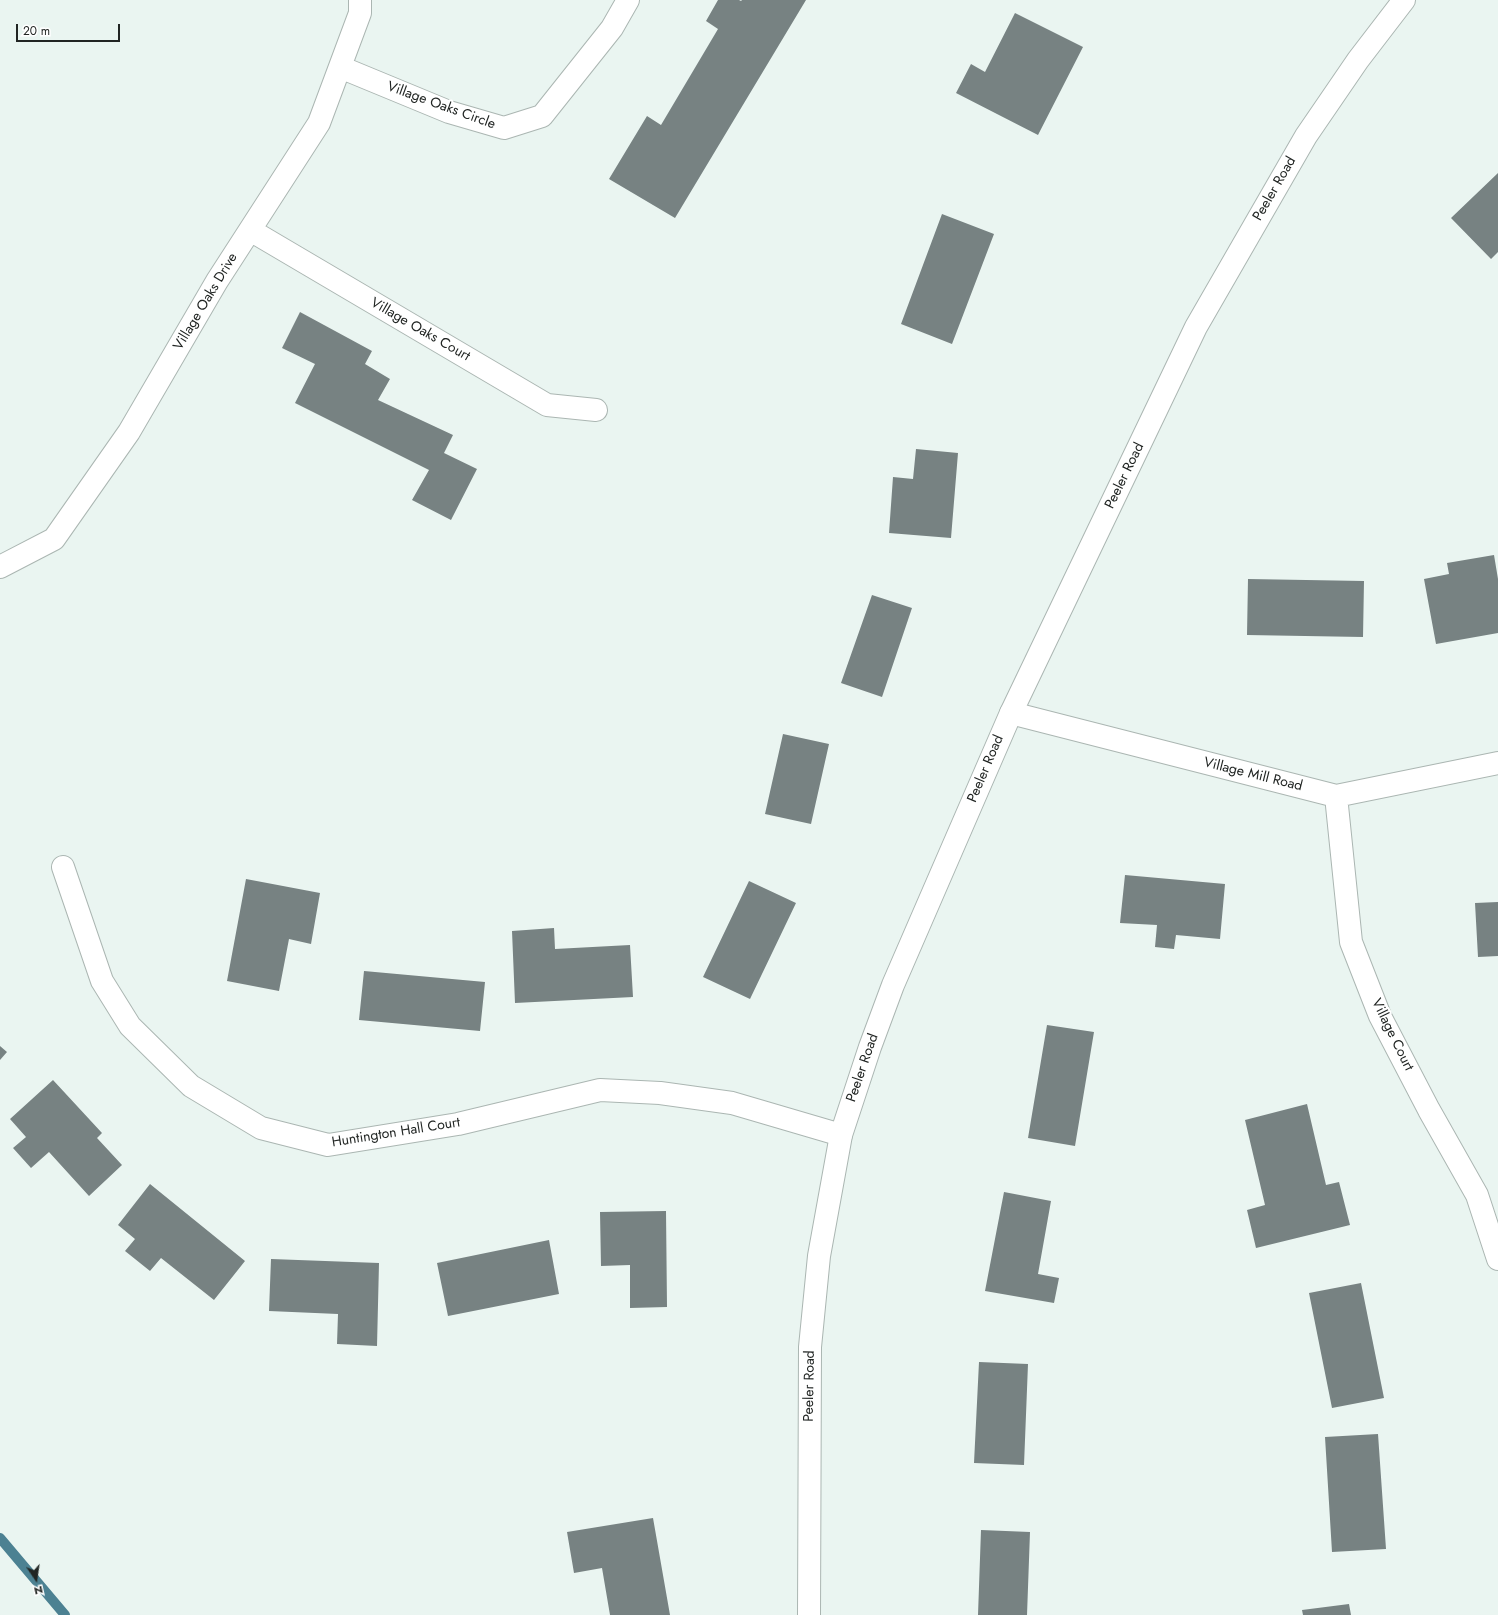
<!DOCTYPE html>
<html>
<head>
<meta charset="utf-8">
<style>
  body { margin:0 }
  #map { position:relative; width:1498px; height:1615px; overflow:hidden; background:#eaf5f1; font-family:Jost,sans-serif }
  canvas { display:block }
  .north { position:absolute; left:16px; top:1559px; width:40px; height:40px; -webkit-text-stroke:3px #fff; paint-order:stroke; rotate:167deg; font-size:11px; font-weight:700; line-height:16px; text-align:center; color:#212523 }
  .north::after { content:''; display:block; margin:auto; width:14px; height:18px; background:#212523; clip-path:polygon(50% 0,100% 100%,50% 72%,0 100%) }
  .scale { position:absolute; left:16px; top:24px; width:104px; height:18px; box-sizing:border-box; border:2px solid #212523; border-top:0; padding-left:5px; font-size:12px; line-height:14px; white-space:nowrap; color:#212523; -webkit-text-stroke:3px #fff; paint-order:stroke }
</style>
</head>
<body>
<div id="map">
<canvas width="1498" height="1615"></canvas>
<div class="north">N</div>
<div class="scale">20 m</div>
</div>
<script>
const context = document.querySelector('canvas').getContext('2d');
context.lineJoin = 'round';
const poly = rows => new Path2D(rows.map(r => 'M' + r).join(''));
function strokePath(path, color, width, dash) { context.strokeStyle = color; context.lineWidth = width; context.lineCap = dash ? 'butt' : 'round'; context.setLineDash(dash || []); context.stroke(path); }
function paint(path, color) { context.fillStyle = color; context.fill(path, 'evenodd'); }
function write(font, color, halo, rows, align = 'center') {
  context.font = font + ' Jost,sans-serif'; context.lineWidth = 4; context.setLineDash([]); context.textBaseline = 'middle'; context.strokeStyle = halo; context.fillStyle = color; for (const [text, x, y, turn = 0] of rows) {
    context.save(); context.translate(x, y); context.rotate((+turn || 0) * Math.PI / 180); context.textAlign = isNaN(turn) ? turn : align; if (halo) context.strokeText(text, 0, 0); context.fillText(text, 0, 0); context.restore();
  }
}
strokePath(poly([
  [0,1538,65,1615]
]), '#4c8192', 10);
paint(poly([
  [718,0,739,0,741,1,742,0,806,0,675,218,609,179,647,116,661,125,718,29,706,21],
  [1015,13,1083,47,1038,135,956,93,971,64,985,72],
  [1498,173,1498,252,1491,259,1451,218],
  [942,214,994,234,952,344,901,324],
  [300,312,372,351,365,364,390,379,378,400,453,435,444,453,477,469,451,520,412,500,429,470,295,403,315,364,282,348],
  [916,449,958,453,951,538,889,533,893,477,913,479],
  [1494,555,1498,579,1498,633,1436,644,1424,579,1449,574,1447,563],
  [1248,579,1364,581,1363,637,1247,635],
  [872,595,912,608,882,697,841,683],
  [783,734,829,744,811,824,765,814],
  [1125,875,1225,884,1220,939,1176,935,1174,949,1155,947,1157,925,1120,923],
  [246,879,320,893,311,944,289,939,279,991,227,981],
  [749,881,796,903,750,999,703,977],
  [1498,902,1498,956,1478,957,1475,903],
  [554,928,555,949,630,945,633,997,515,1003,512,931],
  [364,971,485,982,480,1031,359,1020],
  [1047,1025,1094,1032,1075,1146,1028,1138],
  [0,1046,7,1052,0,1060],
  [53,1080,102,1133,97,1138,122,1165,89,1196,49,1152,31,1168,13,1148,26,1137,10,1119],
  [1307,1104,1326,1185,1339,1182,1350,1225,1256,1248,1247,1210,1265,1205,1245,1120],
  [150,1184,245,1261,214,1300,161,1258,150,1271,125,1251,135,1239,118,1225],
  [1004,1192,1051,1201,1038,1274,1059,1278,1054,1303,985,1291],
  [666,1211,667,1307,630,1308,630,1265,601,1266,600,1212],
  [549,1240,559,1294,448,1316,437,1263],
  [271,1259,379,1263,377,1346,337,1344,338,1314,269,1311],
  [1361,1283,1384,1398,1332,1408,1309,1293],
  [979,1362,1028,1364,1024,1465,974,1463],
  [1378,1434,1386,1549,1332,1552,1325,1437],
  [653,1518,670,1615,610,1615,602,1568,574,1573,567,1532],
  [981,1530,1030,1532,1027,1615,978,1615],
  [1349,1604,1351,1615,1303,1615,1302,1610]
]), '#778282');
const street = poly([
  [340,67,449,112,504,128,542,116,612,28,628,0],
  [250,230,547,405,596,410],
  [0,567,54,539,129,432,217,281,319,123,360,13,360,0],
  [1011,713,1336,796,1498,763],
  [1336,796,1351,942,1380,1016,1429,1110,1477,1195,1498,1259],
  [63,867,102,981,130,1026,191,1086,261,1128,328,1145,458,1124,600,1090,660,1093,732,1103,841,1135]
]);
const secondary = poly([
  [809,1615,810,1347,819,1256,841,1135,870,1047,893,985,1011,713,1196,327,1306,136,1358,60,1404,0]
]);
strokePath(street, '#abb6b2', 24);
strokePath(secondary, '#abb6b2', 24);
strokePath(street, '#fff', 22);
strokePath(secondary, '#fff', 22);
write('14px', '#212523', '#fff', [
  ["Village Oaks Circle",441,106,20],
  ["Peeler Road",1275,189,-60],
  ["Village Oaks Drive",206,302,-59],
  ["Village Oaks Court",420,330,30],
  ["Peeler Road",1125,476,-64],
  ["Peeler Road",986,769,-67],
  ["Village Mill Road",1253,775,14],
  ["Village Court",1392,1035,64],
  ["Peeler Road",863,1068,-71],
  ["Huntington Hall Court",396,1133,-9],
  ["Peeler Road",810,1386,-89]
]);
</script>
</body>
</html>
